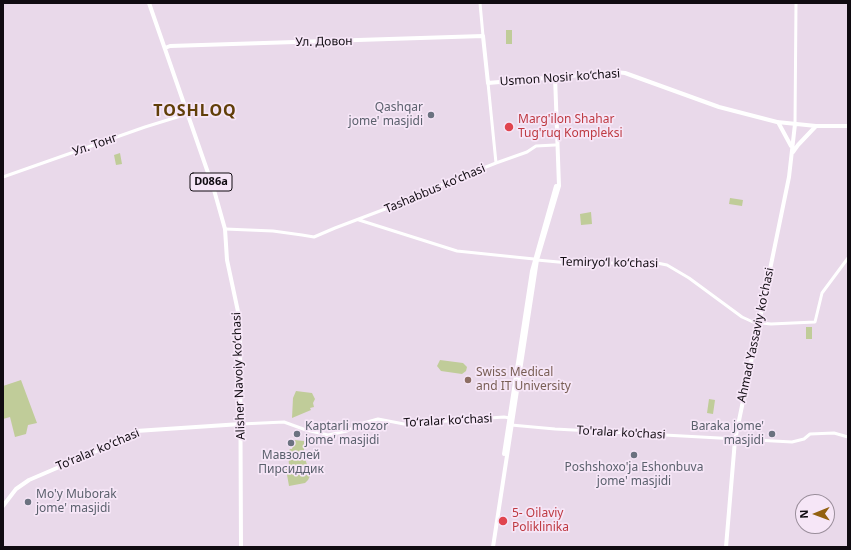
<!DOCTYPE html>
<html>
<head>
<meta charset="utf-8">
<style>
  body { margin:0 }
  #map { position:relative; width:851px; height:550px; overflow:hidden; background:#e9d9ea; font-family:"Noto Sans",sans-serif }
  canvas { display:block }
  .frame { position:absolute; inset:0; border:4px solid #100b11; pointer-events:none }
  .north { position:absolute; left:795px; top:494px; width:40px; height:40px; box-sizing:border-box; background:#f6e6f7; border:1px solid #9a8e9b; border-radius:50%; rotate:269deg; font-size:11px; font-weight:700; line-height:16px; text-align:center; color:#100b11 }
  .north::after { content:''; display:block; margin:auto; width:14px; height:18px; background:#936111; clip-path:polygon(50% 0,100% 100%,50% 72%,0 100%) }
</style>
</head>
<body>
<div id="map">
<canvas width="851" height="550"></canvas>
<div class="frame"></div>
<div class="north">N</div>
</div>
<script>
const context = document.querySelector('canvas').getContext('2d');
context.lineJoin = 'round';
function paint(path, color) { context.fillStyle = color; context.fill(path, 'evenodd'); }
const poly = rows => new Path2D(rows.map(r => 'M' + r).join(''));
function strokePath(path, color, width, dash) { context.strokeStyle = color; context.lineWidth = width; context.lineCap = dash ? 'butt' : 'round'; context.setLineDash(dash || []); context.stroke(path); }
function write(font, color, halo, rows, align = 'center') {
  context.font = font + ' "Noto Sans",sans-serif'; context.lineWidth = 3.5; context.setLineDash([]); context.textBaseline = 'middle'; context.strokeStyle = halo; context.fillStyle = color; for (const [text, x, y, turn = 0] of rows) {
    context.save(); context.translate(x, y); context.rotate((+turn || 0) * Math.PI / 180); context.textAlign = isNaN(turn) ? turn : align; if (halo) context.strokeText(text, 0, 0); context.fillText(text, 0, 0); context.restore();
  }
}
paint(poly([
  [506,30,512,30,512,44,506,44],
  [120,153,122,164,116,165,114,155],
  [730,198,743,200,742,206,729,204],
  [591,212,592,224,581,225,580,214],
  [806,327,812,327,812,339,806,339],
  [440,360,463,363,467,367,466,371,462,374,441,371,437,366],
  [21,380,37,423,28,425,26,434,15,437,10,417,3,419,3,386],
  [296,391,312,393,315,399,313,403,314,407,310,408,311,410,292,418,293,398],
  [709,399,715,400,713,414,707,413],
  [294,440,304,441,304,454,310,476,308,480,305,483,289,486,286,469,289,465,288,452,290,449,292,449]
]), '#c0cc99');
strokePath(poly([
  [480,3,483,36],
  [488,83,496,163],
  [795,124,796,3],
  [3,177,145,127,187,114],
  [359,220,457,251,534,259],
  [225,229,273,231,302,235,314,237,335,228,401,203,414,196,496,163,527,152,536,146,555,145],
  [537,260,569,263,657,263,667,265,689,278,742,317,753,322,771,324,815,322,822,293,848,258],
  [241,424,284,422,306,430,328,435,347,431,360,424,378,419,404,424,504,417,510,418],
  [511,425,555,429,792,442,804,439,810,434,834,433,848,437]
]), '#fff', 3);
strokePath(poly([
  [149,3,214,190,225,229,227,260,240,321,241,547],
  [165,48,170,46,483,36,488,83,616,72,625,73,719,107,777,122,816,126,848,126],
  [778,122,791,146],
  [793,152,798,145,816,126],
  [504,454,532,271,556,186],
  [3,506,16,489,29,480,115,443,136,431,241,424],
  [493,547,537,260,559,186,555,76],
  [726,547,735,440,789,177,795,124]
]), '#fff', 4);
for (const [x, y, r, color] of [
  [431,115,4,"#6b7280"],
  [509,127,5,"#e0444e"],
  [468,380,4,"#8d6e63"],
  [297,434,4,"#6b7280"],
  [772,434,4,"#6b7280"],
  [291,443,4,"#6b7280"],
  [634,455,4,"#6b7280"],
  [28,502,4,"#6b7280"],
  [503,521,5,"#e0444e"]
]) { const dot = new Path2D(); dot.arc(x, y, r, 0, 2 * Math.PI); context.fillStyle = color; context.fill(dot); strokePath(dot, '#f6e6f7', 1.5); }
for (const [x, y, w] of [
  [211,182,42]
]) { const box = new Path2D(); box.roundRect(x - w / 2, y - 9, w, 18, 3); context.fillStyle = '#f6e6f7'; context.fill(box); strokePath(box, '#100b11', 1); }
write('bold 11px', '#100b11', null, [
  ["D086a",211,182]
]);
write('12px', '#100b11', '#f6e6f7', [
  ["Ул. Довон",324,42,-1],
  ["Usmon Nosir ko‘chasi",560,78,-4],
  ["Ул. Тонг",95,145,-19],
  ["Tashabbus koʻchasi",435,189,-23],
  ["Temiryoʻl koʻchasi",609,263,1],
  ["Ahmad Yassaviy ko'chasi",756,335,-78],
  ["Alisher Navoiy koʻchasi",239,376,-92],
  ["Toʻralar koʻchasi",448,421,-3],
  ["To'ralar ko'chasi",621,433,3],
  ["Toʻralar koʻchasi",98,450,-23]
]);
write('12px', '#5b616d', '#f6e6f7', [
  ["Qashqar",423,108],
  ["jome' masjidi",423,122],
  ["Kaptarli mozor",305,427,"left"],
  ["jome' masjidi",305,441,"left"],
  ["Baraka jome'",764,427],
  ["masjidi",764,441],
  ["Мавзолей",291,456,"center"],
  ["Пирсиддик",291,470,"center"],
  ["Poshshoxo'ja Eshonbuva",634,468,"center"],
  ["jome' masjidi",634,482,"center"],
  ["Mo'y Muborak",36,495,"left"],
  ["jome' masjidi",36,509,"left"]
], 'right');
write('12px', '#be3a42', '#f6e6f7', [
  ["Marg'ilon Shahar",518,120],
  ["Tug'ruq Kompleksi",518,134],
  ["5- Oilaviy",512,514],
  ["Poliklinika",512,528]
], 'left');
write('12px', '#785e54', '#f6e6f7', [
  ["Swiss Medical",476,373],
  ["and IT University",476,387]
], 'left');
context.letterSpacing = '1px';
write('bold 16px', '#613f09', '#f6e6f7', [
  ["TOSHLOQ",195,111]
]);
context.letterSpacing = '0px';
</script>
</body>
</html>
